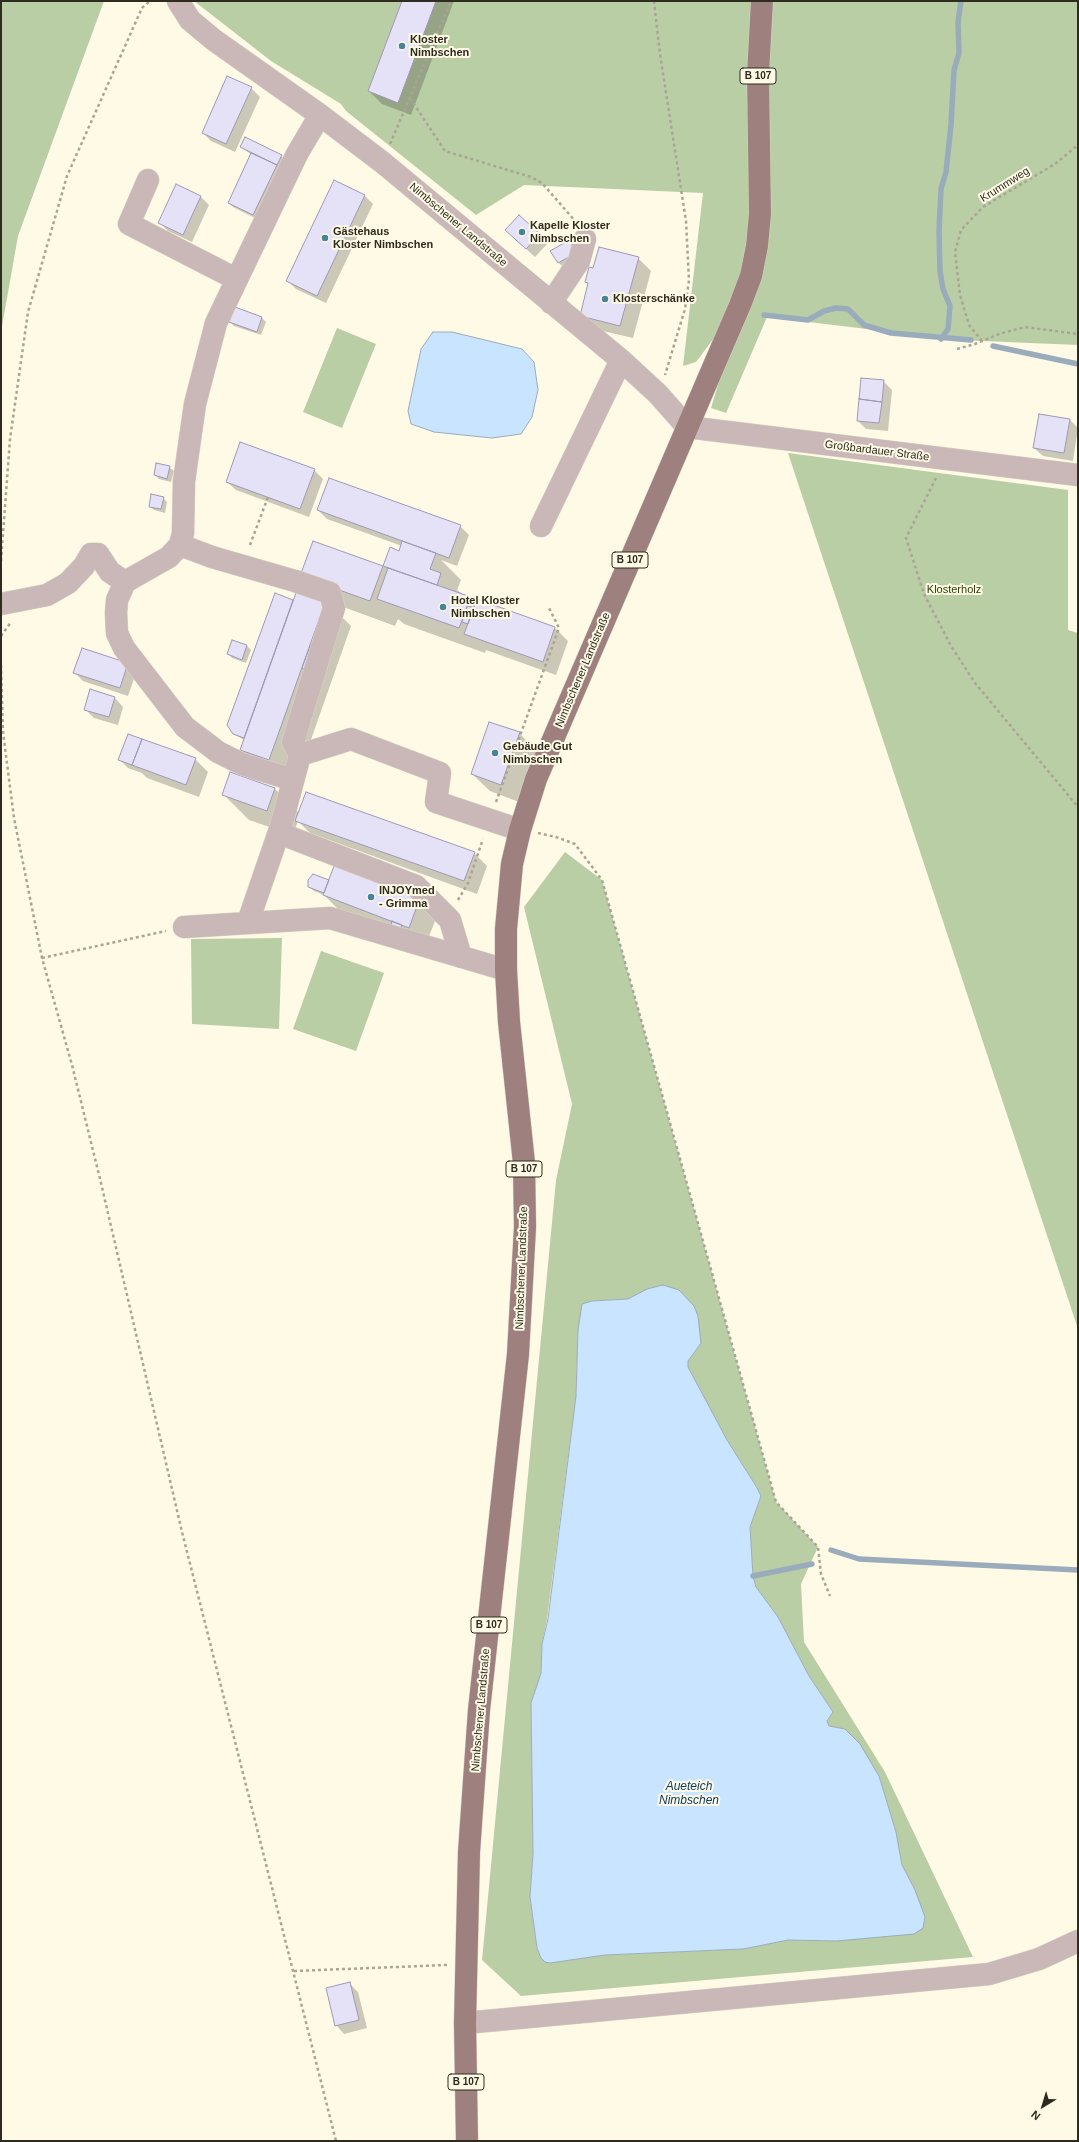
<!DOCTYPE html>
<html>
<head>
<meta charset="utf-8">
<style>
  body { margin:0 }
  #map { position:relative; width:1079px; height:2142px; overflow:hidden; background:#fffae6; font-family:Arial,sans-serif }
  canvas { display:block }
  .frame { position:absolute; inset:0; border:2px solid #2e2b1f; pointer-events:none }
  .north { position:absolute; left:1023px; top:2086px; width:40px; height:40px; -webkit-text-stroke:3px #fffae6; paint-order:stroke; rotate:218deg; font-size:11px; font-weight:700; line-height:16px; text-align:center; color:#2e2b1f }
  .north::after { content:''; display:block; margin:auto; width:14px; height:18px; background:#2e2b1f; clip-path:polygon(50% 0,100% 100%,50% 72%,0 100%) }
</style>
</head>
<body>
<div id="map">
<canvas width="1079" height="2142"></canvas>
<div class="frame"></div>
<div class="north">N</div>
</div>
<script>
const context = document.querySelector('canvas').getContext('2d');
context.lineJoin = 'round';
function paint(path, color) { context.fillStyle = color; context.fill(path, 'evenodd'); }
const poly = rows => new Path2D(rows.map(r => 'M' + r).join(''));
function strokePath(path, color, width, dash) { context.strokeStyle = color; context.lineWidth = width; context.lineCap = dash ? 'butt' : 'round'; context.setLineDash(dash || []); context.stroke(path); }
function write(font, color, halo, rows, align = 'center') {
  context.font = font + ' Arial,sans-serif'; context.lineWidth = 4; context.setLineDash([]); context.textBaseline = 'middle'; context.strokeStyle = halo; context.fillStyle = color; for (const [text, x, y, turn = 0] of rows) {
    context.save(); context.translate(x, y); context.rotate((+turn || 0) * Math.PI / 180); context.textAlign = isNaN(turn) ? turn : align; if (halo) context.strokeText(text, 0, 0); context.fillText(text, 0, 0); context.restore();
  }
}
paint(poly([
  [1,1,104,1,18,236,1,332],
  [194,1,753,1,750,230,746,260,720,330,696,362,683,366,703,193,524,185,476,215,346,111,341,104,271,61],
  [773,1,1078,1,1078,345,958,340,767,317,726,413,711,408,723,368,749,308],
  [337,328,376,344,342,428,303,412],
  [788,453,1068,490,1068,630,1078,633,1078,1329],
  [565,852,602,880,776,1502,818,1547,801,1584,804,1642,885,1772,973,1957,521,1996,482,1960,556,1180,572,1104,524,907],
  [628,1299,701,1343,688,1361,687,1367,727,1440,756,1486,761,1496,750,1527,753,1576,756,1587,778,1617,809,1676,833,1712,827,1721,829,1726,845,1729,879,1776,896,1832,902,1865,915,1890,837,1941,788,1940,743,1949,605,1955,550,1963,541,1958,537,1948,530,1897,533,1853,531,1703,541,1673,542,1644,547,1619,576,1396,578,1330,592,1301],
  [282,938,279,1029,192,1024,191,939],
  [321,951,384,973,356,1051,293,1029]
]), '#bacea6');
const water = poly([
  [433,332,452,332,522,349,534,362,538,390,532,417,521,434,492,438,434,432,411,424,408,411,421,349,433,332],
  [663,1285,679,1290,694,1306,698,1316,701,1343,688,1361,688,1367,727,1440,756,1486,761,1496,750,1527,753,1576,756,1587,778,1617,809,1676,833,1712,827,1721,829,1726,845,1729,860,1744,879,1776,896,1832,902,1865,915,1890,925,1917,923,1928,914,1934,837,1941,788,1940,743,1949,605,1955,550,1963,545,1962,541,1958,537,1948,530,1897,533,1853,531,1703,541,1673,542,1644,548,1619,576,1396,578,1330,582,1304,592,1301,628,1299,647,1289,663,1285]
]);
paint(water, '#c9e4fe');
strokePath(water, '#9aacbb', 1);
paint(poly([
  [403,1,454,1,411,115,382,104,369,91],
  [251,88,260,97,235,152,211,141,203,133],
  [241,147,281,156,286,160,257,219,233,207,229,203,252,155],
  [364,195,373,204,326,303,296,289,288,281],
  [201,197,209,205,192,242,168,231,159,222],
  [539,235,548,243,535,257,515,239],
  [569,241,579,257,563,267,559,263],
  [638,258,651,271,633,338,594,329,581,316,589,284,586,282,594,269],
  [235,309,262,318,266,322,261,335,234,326,230,322],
  [883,381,892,390,888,431,866,429,858,421],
  [1070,420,1078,428,1073,461,1043,456,1034,448],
  [169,467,174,471,171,482,159,479,155,475],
  [314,470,323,479,309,517,236,490,227,482],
  [163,498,167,502,165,513,154,510,150,506],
  [318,510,460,526,469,535,457,566,441,560,461,580,457,590,476,604,555,628,568,641,556,675,486,650,485,653,404,624,398,619,395,626,327,601,314,543,383,568,390,549,400,552,402,546,327,519],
  [275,594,294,601,326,601,351,626,295,785,267,775,241,750,244,740,234,734],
  [233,641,247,646,251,650,246,663,232,658,228,654],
  [82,649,136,673,128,696,83,681,74,672],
  [115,698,123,707,118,725,94,718,85,709],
  [519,733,537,751,519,802,490,791,472,774],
  [195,759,208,772,199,797,147,778,142,773,128,768,120,760],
  [275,789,299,813,474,853,487,866,477,894,310,833,298,821,293,835,249,820,223,794],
  [329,881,419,899,437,916,426,944,341,912,324,895,314,891,309,887],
  [349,1983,358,1992,367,2028,344,2034,336,2025]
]), '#0003');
strokePath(poly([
  [764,315,808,320,824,311,836,308,848,309,864,325,891,333,971,340],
  [941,339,948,329,950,306,943,289,940,271,939,231,941,189,946,172,951,125,954,70,959,53,958,22,961,1],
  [993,346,1078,364],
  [831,1550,859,1559,1078,1570],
  [753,1576,812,1564]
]), '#9aacbb', 5.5);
const building = poly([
  [402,1,436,1,398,103,368,91,402,1],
  [227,76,252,87,226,144,202,133,227,76],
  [245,137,282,155,277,165,240,147,245,137],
  [251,153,277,165,253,215,228,203,251,153],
  [334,180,365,195,317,296,286,281,334,180],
  [176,184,201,196,183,235,158,223,176,184],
  [519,215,540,234,526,249,505,230,519,215],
  [569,240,576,253,558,263,550,251,569,240],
  [599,247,639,257,620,326,580,316,588,283,585,282,589,267,593,268,599,247],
  [235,307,262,317,257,332,229,322,235,307],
  [861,378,884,380,882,402,859,399,861,378],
  [859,399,882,402,879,423,857,421,859,399],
  [1039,414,1070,419,1064,453,1033,448,1039,414],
  [240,442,315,469,300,509,226,482,240,442],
  [156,463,170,466,167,479,154,475,156,463],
  [329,478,461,525,449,558,317,510,329,478],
  [151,494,164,497,161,509,149,507,151,494],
  [313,541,383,566,370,601,300,576,313,541],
  [402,541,436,553,430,569,441,573,437,585,383,566,390,547,399,551,402,541],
  [388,568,471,597,459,628,377,599,388,568],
  [297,590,326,600,269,760,240,750,297,590],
  [275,593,293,600,244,738,233,734,227,725,275,593],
  [477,599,555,627,543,662,464,634,477,599],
  [467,606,474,608,468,624,462,622,467,606],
  [232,640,247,645,242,660,227,654,232,640],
  [310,646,317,648,309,671,302,668,310,646],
  [82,648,128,663,120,688,73,673,82,648],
  [90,689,115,697,109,717,84,710,90,689],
  [489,722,520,732,501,785,471,774,489,722],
  [128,734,142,739,132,765,118,760,128,734],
  [142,739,196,758,186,785,132,765,142,739],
  [230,772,275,788,267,811,222,795,230,772],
  [306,792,475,852,464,881,295,821,306,792],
  [334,866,420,898,409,928,323,895,334,866],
  [313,874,329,880,324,893,308,887,308,880,313,874],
  [392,921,402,925,400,929,391,925,392,921],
  [350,1982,359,2020,335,2026,326,1988,350,1982]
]);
paint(building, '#e5e2f8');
strokePath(building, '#9d98b6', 1);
const minor = poly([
  [178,1,190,20,214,40,320,115,382,162,621,360,658,394,687,427,1078,475],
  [148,180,129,224,236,279],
  [551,303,579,261,585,239],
  [541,526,621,360],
  [180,545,169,557,125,582,117,600,116,613,117,633,124,648,185,727,218,752,242,764,293,780],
  [1,604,47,595,68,583,84,566,91,554,98,554,110,572,125,582],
  [300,755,351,739,440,773,436,802,520,830],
  [279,833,416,886,450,920,461,957],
  [248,922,281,826,300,755,293,742,334,608,330,593,295,581,212,557,180,545,183,533,184,481,195,404,216,323,297,154,320,115],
  [184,927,330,918,506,970],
  [465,2023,989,1974,1039,1959,1078,1941]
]);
const major = poly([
  [467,2141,465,2023,469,1852,479,1710,518,1354,525,1227,524,1163,509,1022,506,970,506,929,512,864,520,830,536,779,740,305,751,276,757,246,760,214,758,74,762,1]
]);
strokePath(minor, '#d9d5c2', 23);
strokePath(major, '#d9d5c2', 23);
strokePath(poly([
  [654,1,660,54,686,221,689,280,685,309,665,375],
  [410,98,445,151,531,177,542,183,576,222],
  [390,144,451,1],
  [982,341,969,325,960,295,955,252,961,230,983,207,1055,164,1078,145],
  [957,349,975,344,999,334,1025,327,1078,334],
  [936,478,906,538,924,594,951,646,975,683,1078,807],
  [250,545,268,497],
  [1,561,10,439,28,312,67,176,142,8,150,1],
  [1,636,11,622],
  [1,665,3,732,14,818,42,958,72,1065,101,1183,182,1532,336,2141],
  [496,802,559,628,548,606],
  [538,833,556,837,575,844,602,880,776,1502,818,1547,821,1574,830,1596],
  [458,900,468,883,483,839],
  [42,958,166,931],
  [294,1971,447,1965]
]), '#a9a594', 2.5, [3, 3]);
strokePath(minor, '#c9b8b7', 22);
strokePath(major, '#9e817f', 22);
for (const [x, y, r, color] of [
  [402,46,4,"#458499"],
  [522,232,4,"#458499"],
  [325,238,4,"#458499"],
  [605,299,4,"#458499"],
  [443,607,4,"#458499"],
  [495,753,4,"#458499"],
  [371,897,4,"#458499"]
]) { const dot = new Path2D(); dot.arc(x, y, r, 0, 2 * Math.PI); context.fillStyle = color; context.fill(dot); strokePath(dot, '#fffae6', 1.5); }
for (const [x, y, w] of [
  [758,76,36],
  [630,560,36],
  [524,1169,36],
  [489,1625,36],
  [466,2082,36]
]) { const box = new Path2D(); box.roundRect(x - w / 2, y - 8, w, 16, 3); context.fillStyle = '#fffae6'; context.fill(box); strokePath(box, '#2e2b1f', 1); }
write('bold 10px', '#2e2b1f', null, [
  ["B 107",758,76],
  ["B 107",630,560],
  ["B 107",524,1169],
  ["B 107",489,1625],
  ["B 107",466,2082]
]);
write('bold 11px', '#2e2b1f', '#fffae6', [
  ["Kloster",410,40],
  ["Nimbschen",410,53],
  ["Kapelle Kloster",530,226],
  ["Nimbschen",530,239],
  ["Gästehaus",333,232],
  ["Kloster Nimbschen",333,245],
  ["Klosterschänke",613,299],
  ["Hotel Kloster",451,601],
  ["Nimbschen",451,614],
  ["Gebäude Gut",503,747],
  ["Nimbschen",503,760],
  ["INJOYmed",379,891],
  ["- Grimma",379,904]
], 'left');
write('11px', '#2e2b1f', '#fffae6', [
  ["Krummweg",1005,185,-32],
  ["Nimbschener Landstraße",458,225,40],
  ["Großbardauer Straße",877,451,7],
  ["Nimbschener Landstraße",583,670,-67],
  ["Nimbschener Landstraße",522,1268,-88],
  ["Nimbschener Landstraße",481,1710,-85]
]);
write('11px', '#2b4107', '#fffae6', [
  ["Klosterholz",954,590]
]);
write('italic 12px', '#0b3d64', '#fffae6', [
  ["Aueteich",689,1787],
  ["Nimbschen",689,1801]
]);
</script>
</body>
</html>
